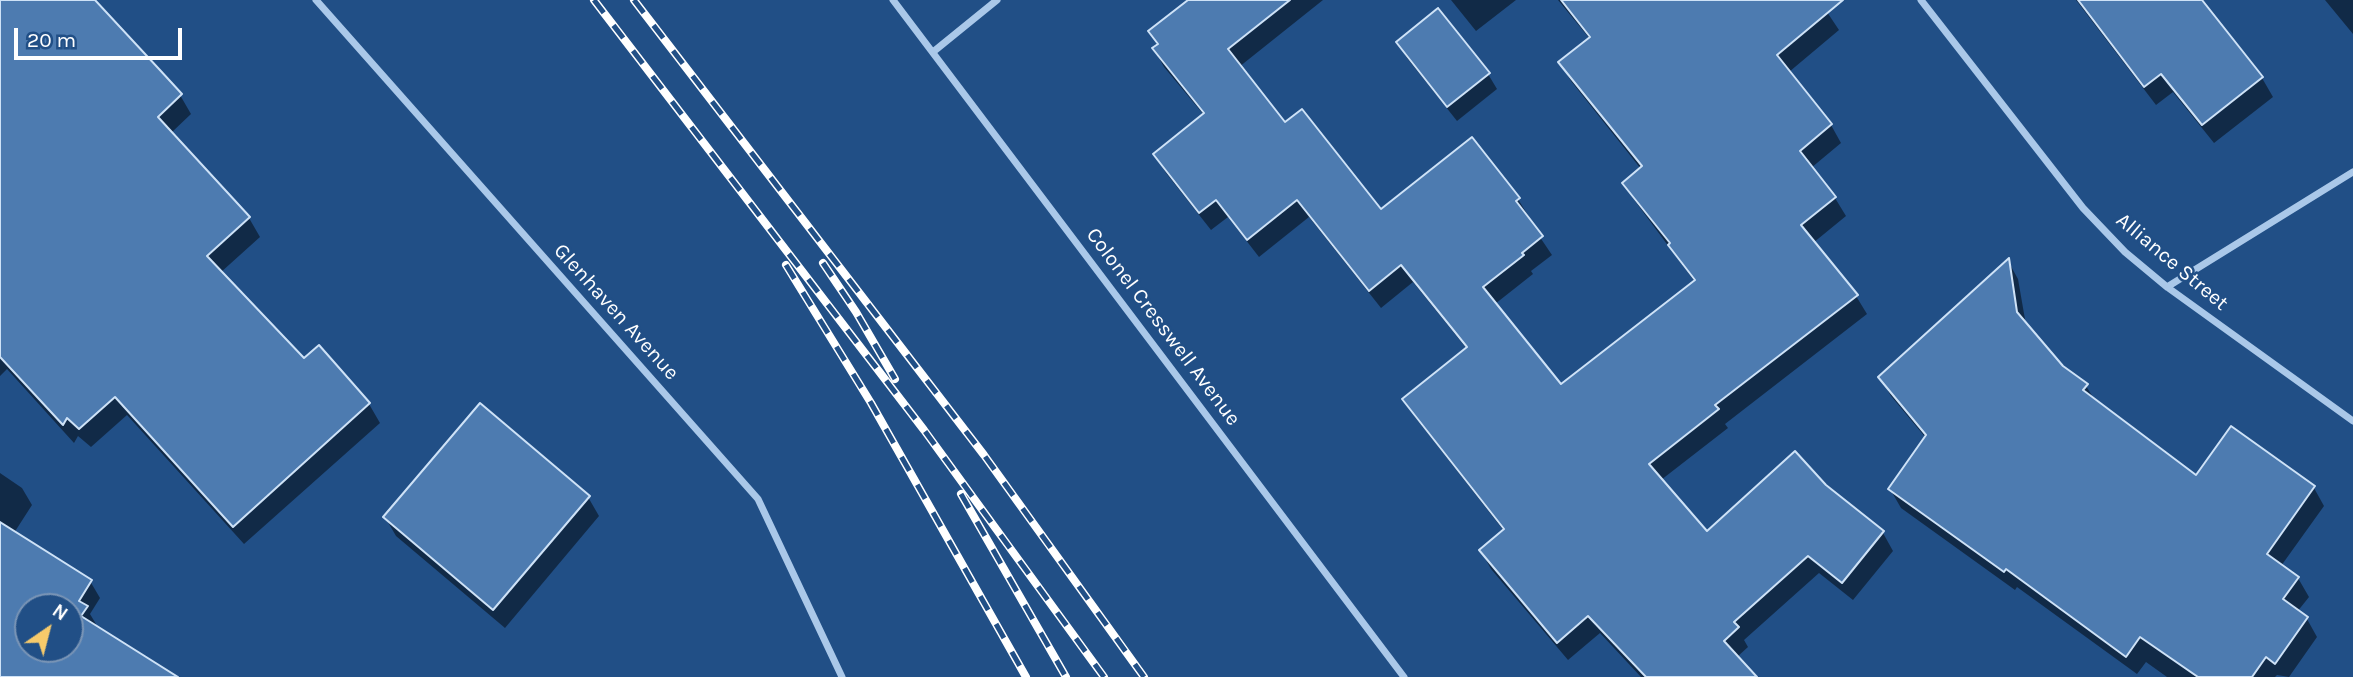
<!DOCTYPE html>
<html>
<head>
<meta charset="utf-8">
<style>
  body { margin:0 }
  #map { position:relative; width:2353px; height:677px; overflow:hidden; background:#214f86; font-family:Karla,sans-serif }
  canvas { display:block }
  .north { position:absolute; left:14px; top:593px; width:70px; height:70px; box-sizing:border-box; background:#214f86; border:2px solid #7a95b6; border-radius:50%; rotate:35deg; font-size:19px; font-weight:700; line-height:28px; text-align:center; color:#fff }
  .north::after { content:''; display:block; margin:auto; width:24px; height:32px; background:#f6ca6b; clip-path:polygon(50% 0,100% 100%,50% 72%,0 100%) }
  .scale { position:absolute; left:14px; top:28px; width:168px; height:32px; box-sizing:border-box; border:4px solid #fff; border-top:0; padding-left:9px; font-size:21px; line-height:24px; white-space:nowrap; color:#fff; -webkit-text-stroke:5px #214f86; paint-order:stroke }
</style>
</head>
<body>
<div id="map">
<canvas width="2353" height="677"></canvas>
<div class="north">N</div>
<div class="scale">20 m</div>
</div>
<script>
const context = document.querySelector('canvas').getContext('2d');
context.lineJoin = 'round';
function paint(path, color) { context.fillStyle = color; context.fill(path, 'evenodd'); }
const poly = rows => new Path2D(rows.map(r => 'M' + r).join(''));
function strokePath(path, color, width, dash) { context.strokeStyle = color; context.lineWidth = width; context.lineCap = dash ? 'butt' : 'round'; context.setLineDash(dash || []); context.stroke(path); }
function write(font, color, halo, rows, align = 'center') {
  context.font = font + ' Karla,sans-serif'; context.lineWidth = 5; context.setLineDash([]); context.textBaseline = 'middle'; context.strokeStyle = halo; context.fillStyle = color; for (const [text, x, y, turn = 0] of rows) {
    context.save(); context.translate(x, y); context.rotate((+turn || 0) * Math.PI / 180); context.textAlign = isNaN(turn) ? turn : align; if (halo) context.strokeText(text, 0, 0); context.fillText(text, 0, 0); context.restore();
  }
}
paint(poly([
  [0,0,53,0,180,95,191,114,171,133,249,218,260,237,220,273,304,360,319,347,369,404,380,423,244,544,127,415,91,447,78,436,74,443,7,369,0,376],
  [1190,0,1323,0,1239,67,1285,124,1381,212,1518,199,1529,217,1527,218,1552,255,1531,271,1533,274,1495,304,1560,387,1695,282,1635,201,1624,183,1641,169,1571,81,1560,63,1590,39,1558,0,1819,0,1839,30,1789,72,1831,125,1841,143,1811,168,1835,198,1846,216,1813,243,1856,296,1867,314,1725,424,1728,428,1661,480,1707,534,1825,487,1883,533,1893,551,1853,600,1819,573,1744,640,1748,647,1737,657,1755,677,1641,677,1600,633,1568,660,1491,569,1481,551,1504,531,1415,417,1405,399,1467,349,1413,282,1381,308,1309,217,1259,257,1228,217,1211,230,1166,173,1155,155,1204,115,1164,67,1154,49,1159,45,1151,32],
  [1451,0,1516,0,1476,31],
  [2076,0,2200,0,2262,78,2273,97,2214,143,2173,92,2156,105],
  [2325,0,2353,0,2353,34],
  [1398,43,1488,74,1497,89,1457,121,1407,58],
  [2008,261,2018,279,2026,325,2062,367,2086,386,2096,402,2196,477,2314,488,2324,506,2281,566,2298,578,2309,597,2297,612,2307,619,2317,637,2289,677,2277,675,2275,677,2167,677,2146,662,2137,674,2017,587,2015,590,1901,508,1890,489,1926,438,1891,396,1880,377],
  [0,473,22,488,32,505,14,533,90,581,100,598,90,614,96,624,95,626,175,677,0,677],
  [28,607,70,607,70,649,28,649],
  [588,497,599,516,505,628,396,536,385,517]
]), '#0007');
const building = poly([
  [0,0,95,0,159,69,182,94,158,117,250,217,207,256,304,358,319,345,370,403,233,527,115,397,79,429,67,418,63,425,0,357,0,0],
  [1188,0,1290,0,1228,49,1285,122,1302,109,1381,209,1472,137,1520,198,1516,201,1543,236,1522,253,1524,255,1483,287,1561,384,1695,280,1668,245,1670,243,1622,183,1642,166,1558,62,1590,37,1561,0,1843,0,1777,55,1832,124,1800,151,1836,197,1801,225,1858,295,1715,405,1719,409,1649,464,1707,531,1795,451,1826,485,1884,531,1842,583,1808,556,1734,622,1739,627,1724,641,1757,677,1646,677,1588,616,1557,643,1479,550,1504,529,1402,399,1467,347,1401,265,1369,291,1297,200,1247,240,1216,200,1199,213,1153,154,1204,113,1152,48,1158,44,1148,31,1188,0],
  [2078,0,2202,0,2263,77,2202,125,2161,74,2144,87,2078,0],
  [1438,8,1490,73,1447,107,1396,42,1438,8],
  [2009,258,2017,312,2063,366,2088,384,2083,390,2196,475,2231,426,2315,486,2267,554,2299,577,2283,599,2308,617,2275,664,2266,657,2252,677,2198,677,2140,637,2126,657,2006,569,2004,572,1888,489,1926,435,1878,377,2009,258],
  [480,403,590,496,493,610,383,517,480,403],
  [0,522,92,580,79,601,88,606,81,616,178,677,0,677,0,522],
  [28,607,70,607,70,649,28,649,28,607]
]);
paint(building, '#4d7bb0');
strokePath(building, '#cee2f7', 2);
strokePath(poly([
  [316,0,758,499,842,677],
  [893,0,1404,677],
  [1921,0,2083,208,2125,252,2167,287,2353,421],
  [933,52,997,0],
  [2167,287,2353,172]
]), '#aac8e9', 7);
const rail = poly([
  [594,0,924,430,1104,677],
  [634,0,984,455,1144,677],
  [823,263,856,312,895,379],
  [786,265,871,403,1026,677],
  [961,494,1066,677]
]);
strokePath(rail, '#fff', 8);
strokePath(rail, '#214f86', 5, [16]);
write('21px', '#fff', '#214f86', [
  ["Alliance Street",2172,262,40],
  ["Glenhaven Avenue",616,312,48],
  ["Colonel Cresswell Avenue",1163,327,53]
]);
</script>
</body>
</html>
